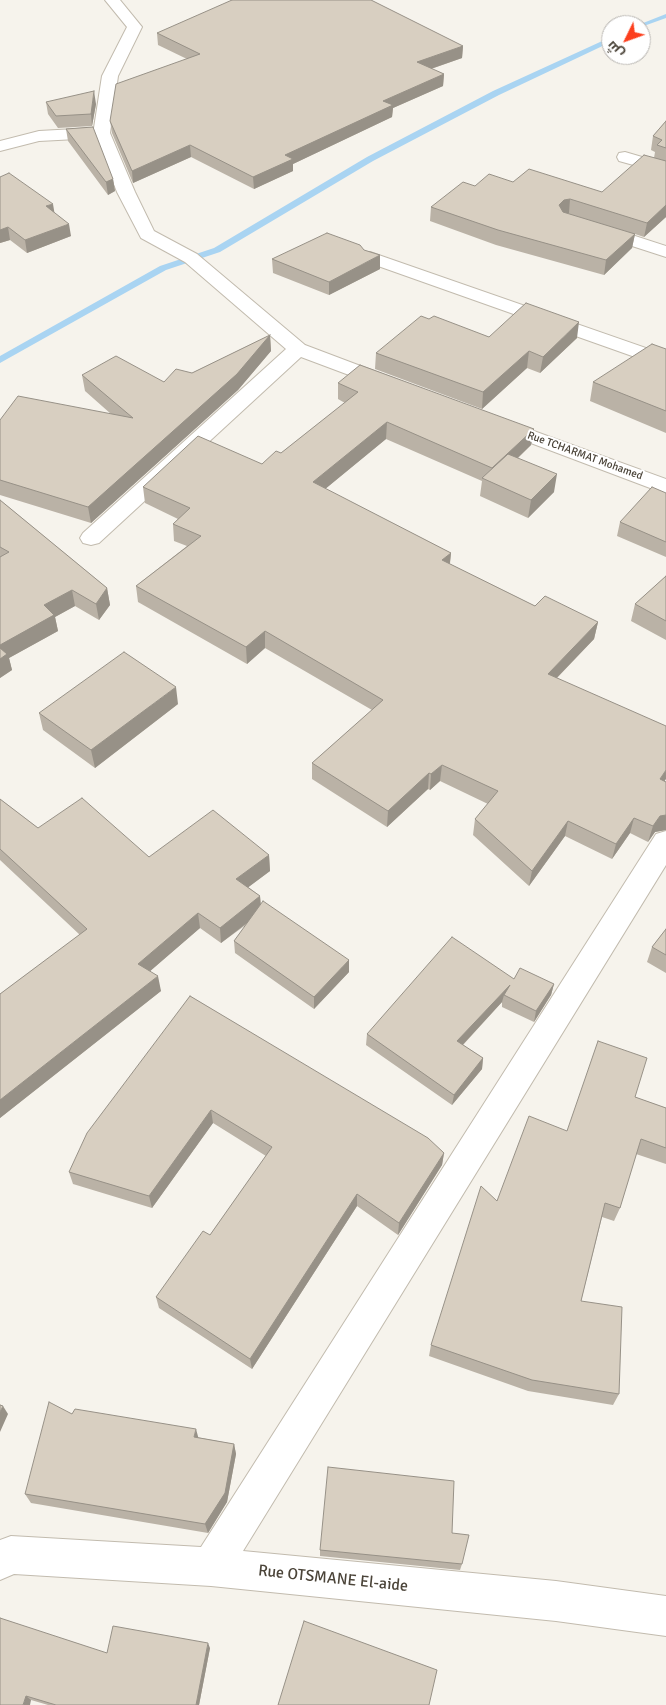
<!DOCTYPE html>
<html>
<head>
<meta charset="utf-8">
<style>
  body { margin:0 }
  #map { position:relative; width:666px; height:1705px; overflow:hidden; background:#f6f3ec; font-family:Signika,Cairo,sans-serif }
  canvas { display:block }
  .north { position:absolute; left:601px; top:15px; width:50px; height:50px; box-sizing:border-box; background:#fff; border:1px solid #b7b4b0; border-radius:50%; rotate:228deg; font-size:14px; font-weight:700; line-height:20px; text-align:center; color:#4b4439 }
  .north::after { content:''; display:block; margin:auto; width:18px; height:22px; background:#fc3f1d; clip-path:polygon(50% 0,100% 100%,50% 72%,0 100%) }
</style>
</head>
<body>
<div id="map">
<canvas width="666" height="1705"></canvas>
<div class="north">ش</div>
</div>
<script>
const context = document.querySelector('canvas').getContext('2d');
context.lineJoin = 'round';
const poly = rows => new Path2D(rows.map(r => 'M' + r).join(''));
function paint(path, color) { context.fillStyle = color; context.fill(path, 'evenodd'); }
function strokePath(path, color, width, dash) { context.strokeStyle = color; context.lineWidth = width; context.lineCap = dash ? 'butt' : 'round'; context.setLineDash(dash || []); context.stroke(path); }
function write(font, color, halo, rows, align = 'center') {
  context.font = font + ' Signika,sans-serif'; context.lineWidth = 4; context.setLineDash([]); context.textBaseline = 'middle'; context.strokeStyle = halo; context.fillStyle = color; for (const [text, x, y, turn = 0] of rows) {
    context.save(); context.translate(x, y); context.rotate((+turn || 0) * Math.PI / 180); context.textAlign = isNaN(turn) ? turn : align; if (halo) context.strokeText(text, 0, 0); context.fillText(text, 0, 0); context.restore();
  }
}
paint(poly([
  [666,14,666,18,641,27,641,25,638,25,666,14],
  [611,37,611,42,499,95,373,161,220,252,166,270,0,363,0,356,160,266,214,248,367,157,493,91,611,37]
]), '#a9d4f2');
const minor = poly([
  [105,0,120,0,142,27,118,76,110,133,135,192,154,231,197,254,305,345,395,379,398,383,395,387,388,389,381,387,301,357,99,543,91,545,83,543,80,538,83,533,286,349,185,262,141,238,117,192,96,138,39,141,0,151,0,141,39,131,94,128,102,76,127,27,105,0],
  [625,152,666,164,666,174,619,161,617,157,619,153,625,152],
  [598,224,666,246,666,257,592,233,589,229,592,225,598,224],
  [370,252,666,355,666,368,364,261,361,257,364,253,370,252],
  [498,418,666,479,666,494,491,428,488,424,491,420,498,418],
  [666,831,666,865,243,1551,556,1581,666,1596,666,1636,556,1621,211,1586,14,1574,0,1580,0,1540,11,1536,201,1547,656,834,666,831]
]);
strokePath(minor, '#c2bbae', 2);
paint(minor, '#fff');
paint(poly([
  [157,33,463,46,462,58,431,69,444,74,443,86,393,108,392,117,293,164,293,171,254,189,191,157,133,183,112,133,110,121,187,59,158,45],
  [46,102,96,104,92,126,58,128,48,114],
  [666,121,666,217,644,237,635,234,632,248,604,275,496,245,430,221,431,207,475,186,513,182,602,192,654,158,655,152,651,150,653,136],
  [66,129,113,179,115,191,108,195,68,141],
  [0,177,54,213,71,236,27,253,10,240,0,243],
  [272,259,380,269,329,295,273,273],
  [429,319,489,337,577,338,540,373,527,368,482,409,375,369,376,353],
  [270,335,271,351,238,390,91,523,0,495,0,420,111,414,85,391,82,375,164,382,192,373],
  [666,349,666,433,590,401,593,382],
  [338,383,534,429,531,445,518,458,554,492,528,518,480,496,482,481,386,439,325,489,451,553,450,564,535,606,598,622,594,639,557,678,666,782,666,830,655,832,648,842,630,833,612,859,565,836,529,886,473,835,475,819,488,804,440,781,430,790,428,789,387,827,312,779,312,763,372,710,265,648,247,664,138,602,136,586,187,546,174,541,173,524,178,519,145,503,143,487,262,464,281,453,345,403,338,399],
  [666,493,666,557,617,536,620,522],
  [0,500,107,588,110,605,99,620,75,606,55,617,58,631,9,658,12,670,0,678],
  [666,576,666,640,631,621,635,604],
  [178,704,95,768,43,730,39,713],
  [0,799,38,828,149,857,269,855,270,871,248,887,260,896,261,904,349,972,314,1009,235,953,234,941,247,924,221,943,200,928,150,971,161,991,0,1118,0,994,80,935,0,860],
  [666,929,666,973,647,962,652,947],
  [514,979,554,984,551,995,534,1022,502,1007,502,1002,463,1045,483,1058,482,1069,452,1105,366,1045,367,1034],
  [190,996,444,1153,442,1165,398,1235,357,1206,252,1369,159,1308,156,1297,210,1235,266,1156,213,1123,152,1208,73,1184,69,1172],
  [635,1097,666,1108,666,1164,636,1154,620,1208,614,1221,602,1217,581,1301,619,1394,613,1405,528,1391,429,1356,431,1345,497,1201,567,1131],
  [72,1414,234,1444,236,1454,227,1502,208,1533,31,1503,25,1494],
  [452,1533,462,1564,460,1570,320,1556,320,1550],
  [210,1648,199,1705,48,1705,31,1700,0,1705,107,1653]
]), '#bab2a6');
paint(poly([
  [463,46,462,58,416,74,417,62],
  [444,74,443,86,393,108,392,117,293,164,293,171,254,189,253,177,285,155,383,101],
  [94,91,96,104,92,126,91,114],
  [190,145,191,157,133,183,132,171],
  [113,179,115,191,108,195,106,182],
  [570,199,569,213,562,214,559,205,564,200],
  [53,204,55,216,46,206],
  [666,205,666,217,644,237,647,223],
  [69,224,71,236,27,253,25,240],
  [8,227,10,240,0,243,0,230],
  [635,234,632,248,604,275,606,260],
  [380,255,380,269,329,295,329,282],
  [579,322,577,338,540,373,543,357],
  [270,335,271,351,238,390,91,523,88,507],
  [529,351,527,368,482,409,483,392],
  [387,422,386,439,313,499,313,482],
  [534,429,531,445,492,482,490,482,492,468],
  [557,474,554,492,528,518,531,500],
  [451,553,449,570,442,560],
  [107,588,110,605,99,620,96,604],
  [72,590,75,606,55,617,58,631,9,658,12,670,0,678,0,645,44,605],
  [598,622,594,639,545,690,548,674],
  [265,631,265,648,247,664,246,647],
  [176,687,178,704,95,768,91,750],
  [442,765,440,781,430,790,431,774],
  [666,770,666,779,655,795,660,779],
  [429,773,428,789,387,827,388,811],
  [666,815,666,830,655,832,648,842,653,826,660,816],
  [634,818,630,833,612,859,616,844],
  [568,821,565,836,529,886,532,871],
  [269,855,270,871,238,895,236,879],
  [260,896,261,912,221,943,220,928],
  [198,913,200,928,141,979,138,964],
  [349,960,349,972,314,1009,314,997],
  [158,976,161,991,0,1118,0,1100],
  [554,984,551,995,534,1022,536,1011],
  [510,985,504,995,502,1002,456,1052,457,1041],
  [483,1058,482,1069,452,1105,454,1095],
  [211,1110,213,1123,152,1208,149,1196],
  [444,1153,442,1165,398,1235,399,1223],
  [357,1194,357,1206,252,1369,250,1359],
  [3,1406,8,1414,0,1432,0,1412],
  [196,1429,199,1440,194,1437],
  [234,1444,236,1454,227,1502,208,1533,205,1524],
  [208,1643,210,1648,199,1705,196,1705],
  [26,1696,31,1700,30,1705,23,1705]
]), '#979187');
const building = poly([
  [232,0,371,0,463,46,417,62,444,74,383,101,393,105,285,155,293,159,253,177,190,145,132,171,110,121,116,84,200,54,157,33,232,0],
  [94,91,91,114,56,116,46,102,94,91],
  [666,121,666,148,657,145,662,140,653,136,666,121],
  [93,127,113,179,106,182,66,129,93,127],
  [644,155,666,161,666,205,647,223,570,199,564,200,559,205,563,212,635,234,606,260,498,230,431,207,463,182,475,186,489,174,513,182,529,169,602,192,644,155],
  [9,173,53,204,46,206,69,224,25,240,8,227,0,230,0,177,9,173],
  [327,233,360,245,364,250,380,255,329,282,272,259,327,233],
  [526,303,579,322,543,357,529,351,483,392,376,353,421,316,429,319,434,316,489,337,526,303],
  [270,335,237,374,88,507,0,480,0,420,18,396,133,418,82,375,116,356,164,382,176,369,192,373,270,335],
  [652,344,666,349,666,411,593,382,652,344],
  [360,365,534,429,492,468,387,422,313,482,451,553,442,560,535,606,545,596,598,622,548,674,666,726,666,770,660,779,666,782,666,815,660,816,653,826,634,818,616,844,568,821,532,871,475,819,498,791,442,765,431,774,429,773,388,811,312,763,383,700,265,631,246,647,136,586,201,536,173,524,190,508,143,487,198,436,262,464,276,451,281,453,358,392,338,383,360,365],
  [508,454,557,474,531,500,482,478,508,454],
  [652,487,666,493,666,542,620,522,652,487],
  [0,500,107,588,96,604,72,590,44,605,54,615,0,645,0,557,9,552,0,547,0,500],
  [666,576,666,621,635,604,666,576],
  [0,648,7,654,0,659,0,648],
  [124,652,176,687,91,750,39,713,124,652],
  [82,798,149,857,213,810,269,855,236,879,260,896,220,928,198,913,138,964,158,976,0,1100,0,994,87,929,0,849,0,799,38,828,82,798],
  [263,901,349,960,314,997,234,941,263,901],
  [666,929,666,955,652,947,666,929],
  [452,937,514,979,520,968,554,984,536,1011,504,995,510,985,457,1041,483,1058,454,1095,367,1034,452,937],
  [190,996,428,1138,444,1153,399,1223,357,1194,250,1359,156,1297,203,1231,210,1235,272,1147,211,1110,149,1196,69,1172,87,1133,190,996],
  [598,1041,647,1058,635,1097,666,1108,666,1148,641,1139,620,1208,605,1203,581,1301,622,1307,619,1394,532,1380,431,1345,481,1186,497,1201,529,1116,567,1131,598,1041],
  [49,1402,72,1414,75,1409,196,1429,194,1437,234,1444,225,1493,205,1524,25,1494,49,1402],
  [0,1405,3,1406,0,1412,0,1405],
  [328,1467,454,1481,452,1533,469,1535,462,1564,320,1550,328,1467],
  [0,1618,107,1653,113,1626,208,1643,196,1705,56,1705,26,1696,23,1705,0,1705,0,1618],
  [304,1621,437,1670,429,1705,278,1705,304,1621]
]);
paint(building, '#d8cfc1');
strokePath(building, '#979187', 1);
write('11px', '#4b4439', '#fff', [
  ["Rue TCHARMAT Mohamed",585,456,20]
]);
write('16px', '#4b4439', '#fff', [
  ["Rue OTSMANE El-aide",333,1579,6]
]);
</script>
</body>
</html>
